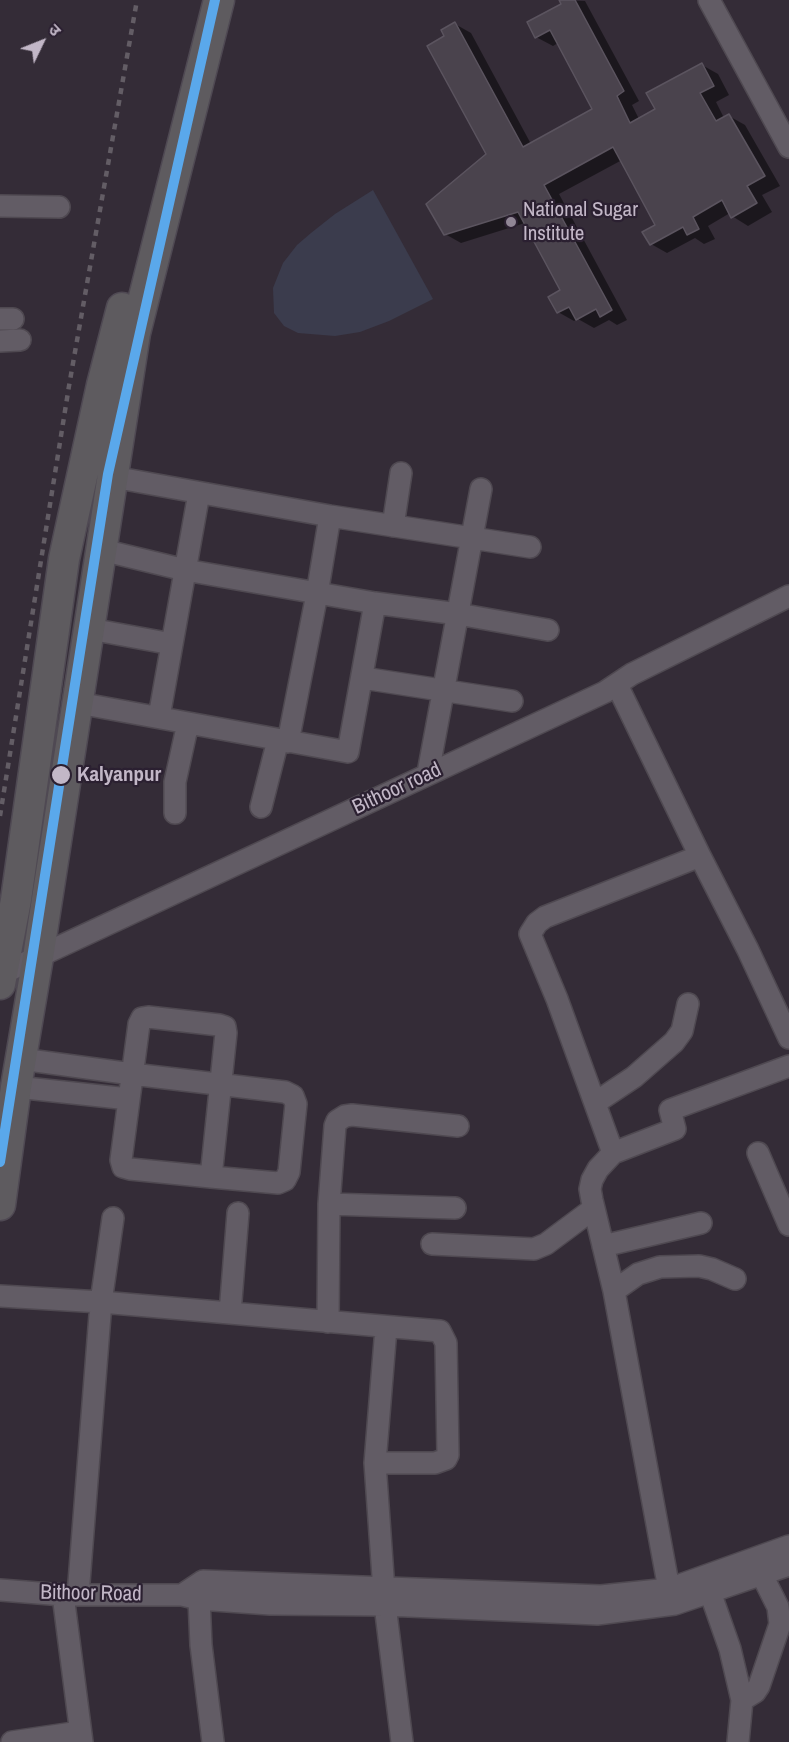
<!DOCTYPE html>
<html>
<head>
<meta charset="utf-8">
<style>
  body { margin:0 }
  #map { position:relative; width:789px; height:1742px; overflow:hidden; background:#342c37; font-family:"Archivo Narrow","Noto Sans Devanagari",sans-serif }
  canvas { display:block }
  .north { position:absolute; left:12px; top:12px; width:60px; height:60px; -webkit-text-stroke:4px #2b2031; paint-order:stroke; rotate:47deg; font-size:16px; font-weight:700; line-height:24px; text-align:center; color:#c2b7c7 }
  .north::after { content:''; display:block; margin:auto; width:21px; height:27px; background:#c2b7c7; clip-path:polygon(50% 0,100% 100%,50% 72%,0 100%) }
</style>
</head>
<body>
<div id="map">
<canvas width="789" height="1742"></canvas>
<div class="north">उ</div>
</div>
<script>
const context = document.querySelector('canvas').getContext('2d');
context.lineJoin = 'round';
function paint(path, color) { context.fillStyle = color; context.fill(path, 'evenodd'); }
const poly = rows => new Path2D(rows.map(r => 'M' + r).join(''));
function strokePath(path, color, width, dash) { context.strokeStyle = color; context.lineWidth = width; context.lineCap = dash ? 'butt' : 'round'; context.setLineDash(dash || []); context.stroke(path); }
function write(font, color, halo, rows, align = 'center') {
  context.font = font + ' "Archivo Narrow",sans-serif'; context.lineWidth = 4.5; context.setLineDash([]); context.textBaseline = 'middle'; context.strokeStyle = halo; context.fillStyle = color; for (const [text, x, y, turn = 0] of rows) {
    context.save(); context.translate(x, y); context.rotate((+turn || 0) * Math.PI / 180); context.textAlign = isNaN(turn) ? turn : align; if (halo) context.strokeText(text, 0, 0); context.fillText(text, 0, 0); context.restore();
  }
}
paint(poly([
  [373,190,433,299,389,321,360,332,335,336,298,333,284,326,274,313,273,288,283,263,297,245,311,233,335,214]
]), '#3b3c4d');
paint(poly([
  [560,0,585,1,639,101,632,105,639,119,657,109,702,65,718,74,729,95,716,102,724,118,729,116,745,125,780,186,762,195,772,212,748,226,732,216,730,213,708,226,715,239,704,244,695,238,667,253,651,244,657,225,622,160,559,194,627,320,617,325,609,320,594,328,578,319,574,321,558,312,562,291,525,223,461,243,445,234,488,154,446,37,455,24,471,33,531,144,594,109,558,43,553,46,536,37,563,4]
]), '#0007');
const building = poly([
  [559,0,575,0,624,91,617,96,630,123,655,109,646,93,702,63,714,86,700,93,716,121,729,114,765,176,747,186,757,203,731,218,722,200,693,217,699,229,687,235,683,227,650,245,642,232,655,225,613,147,544,185,612,310,600,317,596,309,576,320,569,307,557,313,548,297,560,290,518,212,444,235,426,204,486,154,427,46,444,36,441,30,455,22,523,147,592,109,550,30,535,38,527,22,561,4,559,0]
]);
paint(building, '#4a434d');
strokePath(building, '#5b545f', 1.5);
const minor = poly([
  [709,0,789,147],
  [0,206,59,207],
  [0,319,13,319],
  [0,341,20,340],
  [113,477,330,516,530,547],
  [393,526,401,473],
  [375,603,458,614,548,630],
  [90,629,172,644],
  [363,678,512,701],
  [78,703,348,752,375,603,185,570,102,550],
  [159,717,199,493],
  [288,742,317,594,330,516],
  [428,773,481,489],
  [261,807,278,740],
  [175,813,175,782,188,723],
  [700,856,748,950,789,1038],
  [1,974,605,692,632,674,789,596],
  [148,1017,219,1025,225,1027,226,1033,211,1177,130,1169,123,1167,121,1160,139,1024,142,1018,148,1017],
  [21,1059,132,1074,285,1092,293,1096,296,1104,289,1172,285,1180,278,1183,211,1177],
  [16,1087,129,1099],
  [595,1103,634,1077,674,1042,682,1031,688,1004],
  [613,1153,557,999,530,934,537,923,545,917,700,856,619,689],
  [758,1153,789,1225],
  [329,1204,455,1208],
  [432,1244,534,1249,546,1244,593,1209],
  [603,1246,701,1223],
  [614,1291,638,1274,660,1267,699,1266,712,1269,735,1279],
  [0,1296,101,1302,440,1331,446,1343,448,1455,446,1459,435,1463,375,1463],
  [230,1313,238,1213],
  [328,1322,329,1204,335,1126,337,1121,345,1116,352,1115,458,1126],
  [386,1328,375,1463,385,1605,402,1742],
  [669,1589,614,1291,592,1200,590,1189,592,1180,598,1169,613,1153,675,1129,670,1110,789,1066],
  [0,1590,63,1595,182,1595,199,1599,270,1604,385,1605,597,1614,675,1604,789,1565],
  [710,1592,730,1649,742,1700,738,1742],
  [63,1595,82,1742],
  [78,1595,101,1302,113,1218],
  [182,1595,203,1581,601,1596,669,1589,789,1546],
  [199,1599,201,1645,213,1742],
  [742,1700,755,1692,759,1686,780,1624,778,1607,762,1575],
  [12,1742,80,1732]
]);
const highway = poly([
  [0,984,16,900,64,559,102,385,122,308],
  [0,1205,16,1087,38,957,135,333,219,0]
]);
strokePath(minor, '#4f4951', 24);
strokePath(highway, '#4f4953', 33);
strokePath(minor, '#625c65', 21);
strokePath(highway, '#5e5b5f', 30);
strokePath(poly([
  [0,816,69,386,137,0]
]), '#635d65', 4.5, [6, 6]);
strokePath(poly([
  [0,1162,108,474,215,0]
]), '#5aa8eb', 10);
for (const [x, y, r, color] of [
  [511,222,6,"#908695"],
  [61,775,10,"#c2b7c7"]
]) { const dot = new Path2D(); dot.arc(x, y, r, 0, 2 * Math.PI); context.fillStyle = color; context.fill(dot); strokePath(dot, '#2b2031', 2); }
write('21px', '#c2b7c7', '#2b2031', [
  ["National Sugar",523,210],
  ["Institute",523,234]
], 'left');
write('bold 21px', '#c2b7c7', '#2b2031', [
  ["Kalyanpur",77,775]
], 'left');
write('21px', '#c2b7c7', '#2b2031', [
  ["Bithoor road",397,789,-25],
  ["Bithoor Road",91,1594,1]
]);
</script>
</body>
</html>
